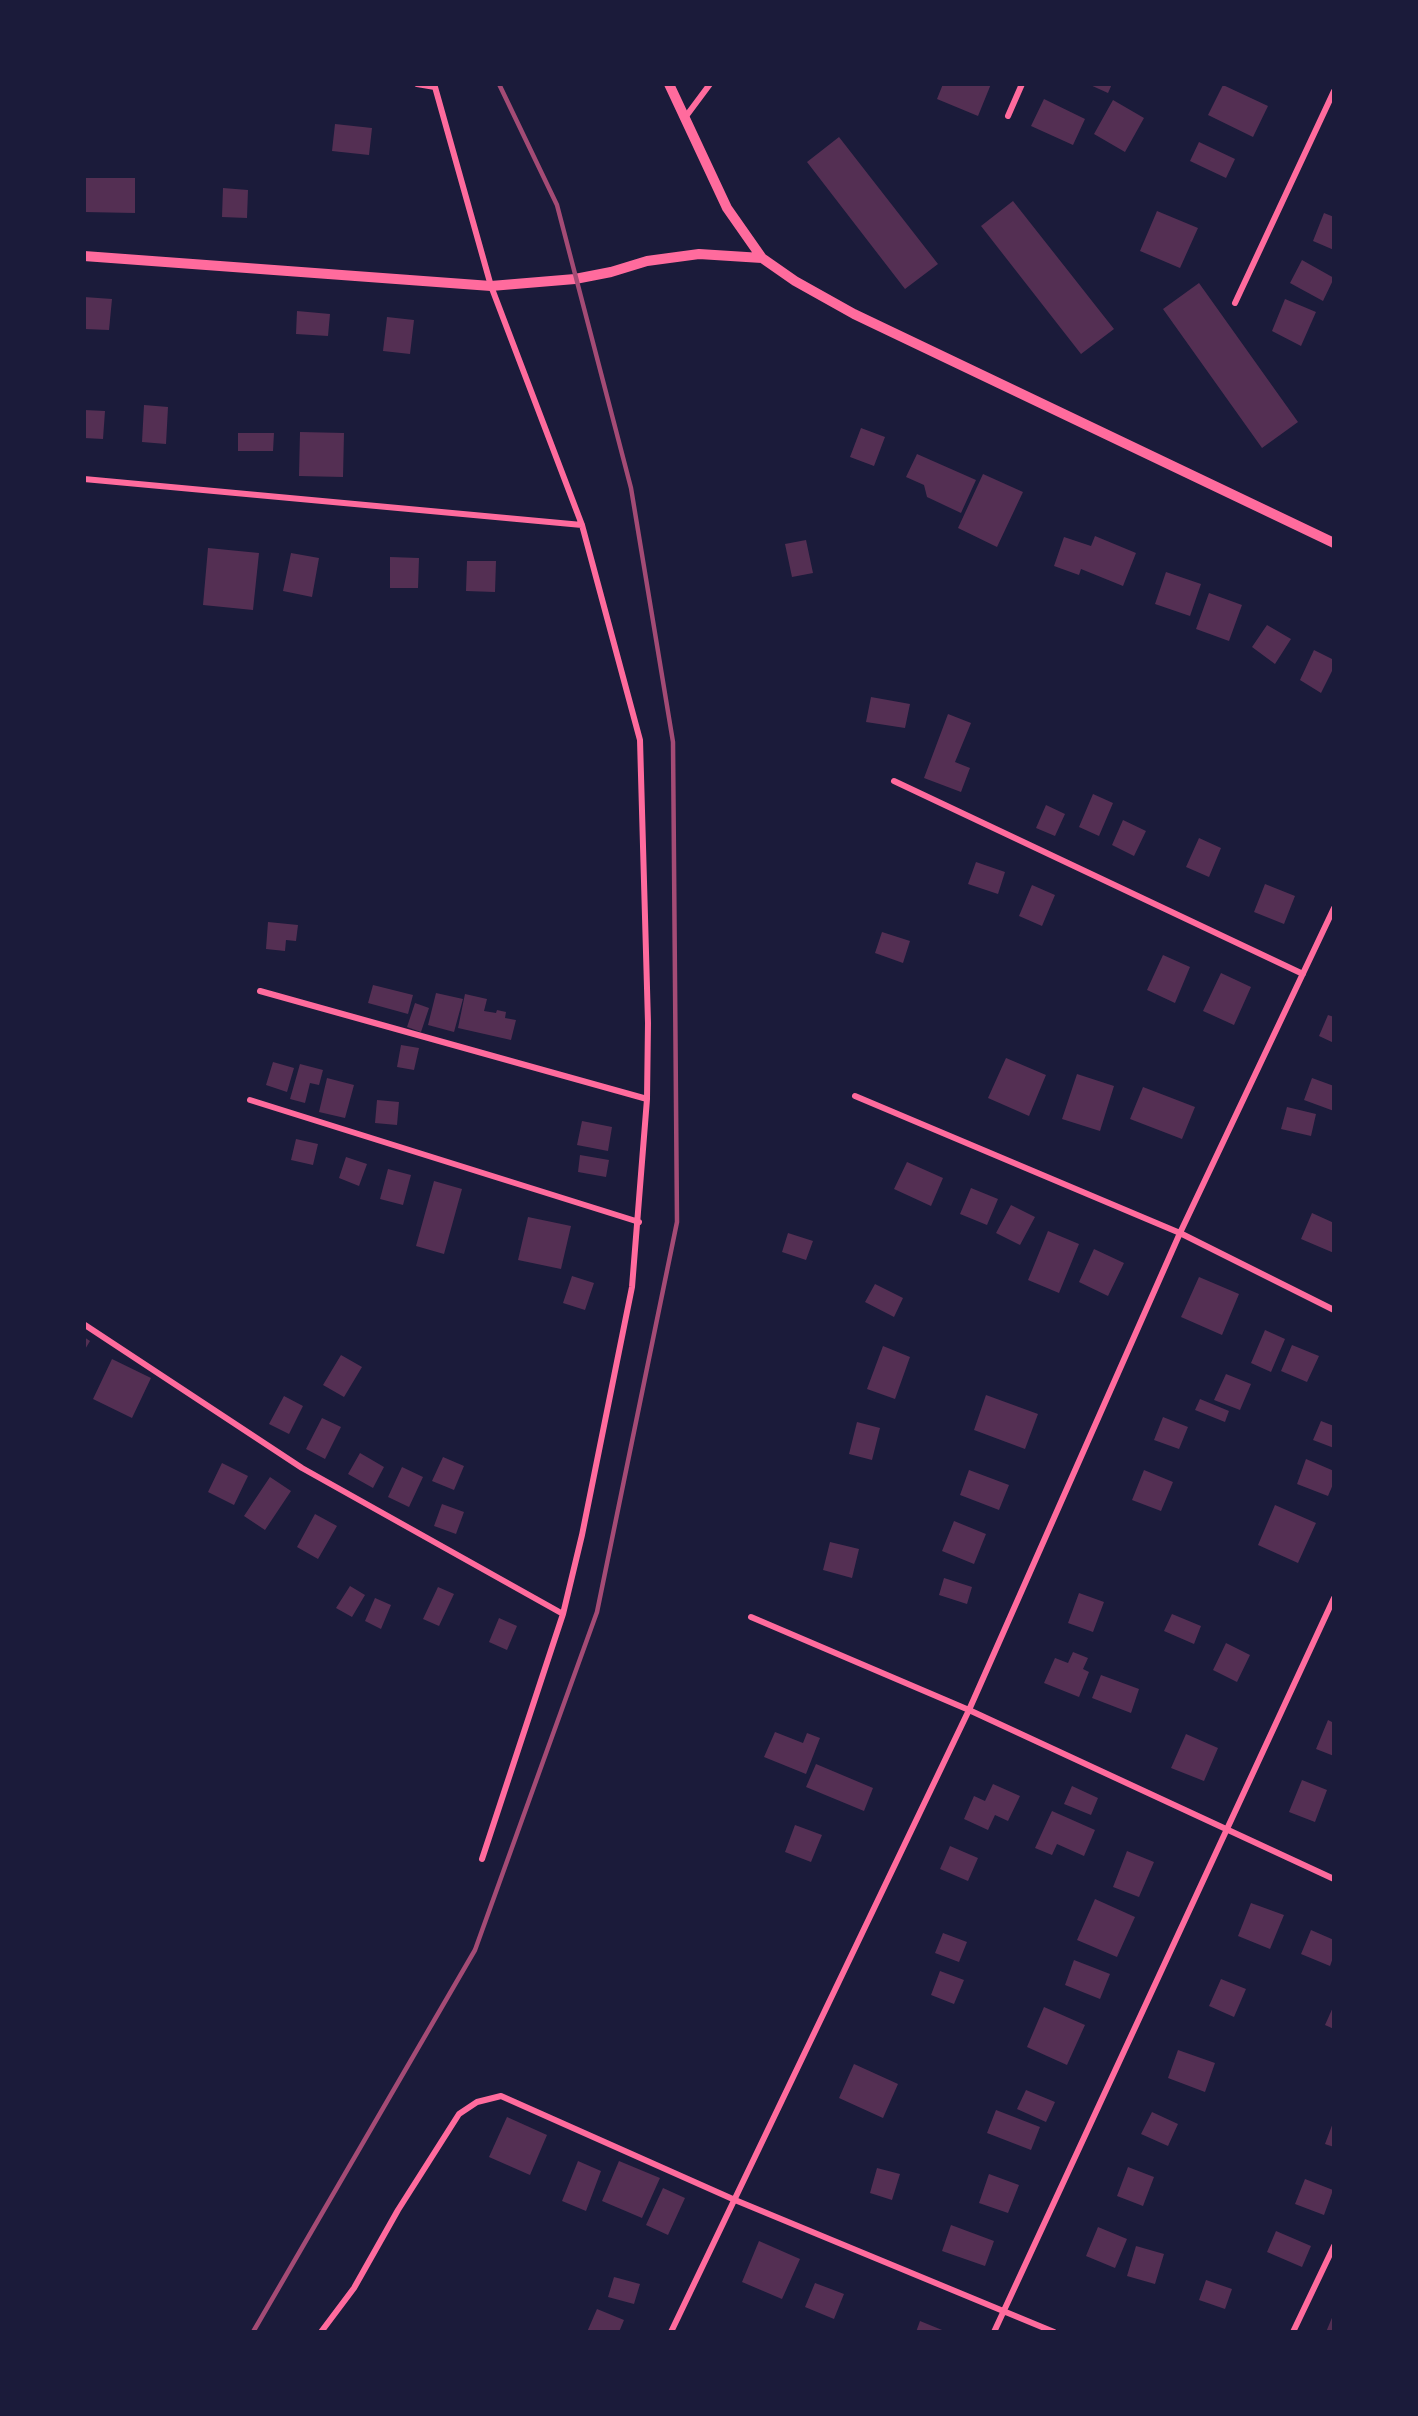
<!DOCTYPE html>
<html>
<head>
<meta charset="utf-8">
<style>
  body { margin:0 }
  #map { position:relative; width:1418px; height:2416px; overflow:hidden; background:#1b1b3a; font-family:"IBM Plex Sans",sans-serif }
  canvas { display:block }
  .frame { position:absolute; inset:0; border:86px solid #1b1b3a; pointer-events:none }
</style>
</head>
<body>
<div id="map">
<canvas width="1418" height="2416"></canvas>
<div class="frame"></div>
</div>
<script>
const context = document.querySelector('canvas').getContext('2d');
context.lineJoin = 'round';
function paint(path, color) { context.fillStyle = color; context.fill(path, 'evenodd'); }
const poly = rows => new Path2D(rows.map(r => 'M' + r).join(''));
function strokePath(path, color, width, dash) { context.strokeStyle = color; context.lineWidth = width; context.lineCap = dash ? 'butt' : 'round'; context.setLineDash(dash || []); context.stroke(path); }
paint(poly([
  [943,84,991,84,978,116,937,99],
  [1088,84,1112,84,1108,93],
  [1223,85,1268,106,1253,137,1208,115],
  [1044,99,1085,119,1073,145,1031,126],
  [1113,100,1144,118,1125,152,1094,134],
  [335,124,372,128,369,155,332,151],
  [839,137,938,264,905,289,807,162],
  [1199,142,1235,159,1226,178,1190,161],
  [84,178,135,178,135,213,84,212],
  [223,188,248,190,247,218,222,217],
  [1013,201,1114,329,1081,354,981,226],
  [1157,211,1198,228,1180,268,1140,251],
  [1324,213,1334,217,1334,250,1313,241],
  [1302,260,1334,278,1323,301,1290,283],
  [1199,283,1298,422,1262,448,1163,309],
  [84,297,112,299,109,330,84,329],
  [1285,299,1316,312,1301,346,1272,331],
  [297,311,330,314,328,336,296,334],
  [387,317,414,320,410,354,383,351],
  [144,405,168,407,166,444,142,442],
  [84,410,105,411,103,439,84,438],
  [861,428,885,437,874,466,850,457],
  [300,432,344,433,343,477,299,476],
  [238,433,274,433,273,451,238,451],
  [917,454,976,480,961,513,927,497,924,485,906,477],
  [983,474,1023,492,997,547,958,528],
  [1095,536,1136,553,1123,586,1081,569,1079,575,1054,566,1064,537,1091,546],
  [806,540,813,573,792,577,785,544],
  [208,548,259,553,253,610,203,605],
  [291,553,319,558,312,597,283,591],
  [390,557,419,558,418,588,390,588],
  [467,561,496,561,495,592,466,591],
  [1166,572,1201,584,1190,616,1155,604],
  [1209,593,1242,605,1229,641,1196,629],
  [1267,625,1291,639,1275,664,1252,647],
  [1314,650,1334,660,1334,667,1321,693,1300,680],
  [871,697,910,704,905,728,866,722],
  [948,714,971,723,955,762,970,768,961,792,924,778],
  [1093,794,1113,803,1099,836,1079,827],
  [1046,805,1065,814,1055,836,1036,828],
  [1123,820,1146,831,1134,856,1112,845],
  [1199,838,1221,848,1209,877,1186,867],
  [976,862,1005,872,998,894,968,884],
  [1265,884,1295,896,1284,924,1254,912],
  [1032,885,1055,895,1042,926,1019,916],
  [268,922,298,925,296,941,286,940,285,951,266,949],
  [882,932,910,941,903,963,875,953],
  [1163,955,1190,967,1175,1003,1147,990],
  [1221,973,1251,987,1234,1025,1203,1011],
  [373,985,413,995,408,1014,368,1003],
  [436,993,463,999,454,1032,428,1025],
  [465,994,487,999,484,1011,496,1013,497,1010,506,1012,505,1018,516,1020,511,1040,458,1028],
  [415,1003,429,1008,421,1032,407,1027],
  [1328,1015,1334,1017,1334,1043,1319,1036],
  [401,1045,419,1048,414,1070,397,1067],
  [1006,1058,1046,1075,1029,1116,988,1098],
  [273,1062,294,1068,287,1092,266,1085],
  [300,1064,323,1070,319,1085,310,1083,305,1103,290,1099],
  [1077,1074,1114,1086,1100,1131,1062,1119],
  [327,1078,354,1085,345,1118,319,1112],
  [1312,1078,1334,1086,1334,1111,1304,1100],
  [1143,1087,1195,1107,1182,1139,1130,1119],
  [377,1100,399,1102,397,1125,375,1123],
  [1287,1107,1316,1114,1311,1136,1281,1129],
  [582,1121,612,1127,608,1151,577,1145],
  [296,1139,318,1144,313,1165,291,1160],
  [580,1155,609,1160,606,1177,578,1172],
  [346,1157,367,1164,359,1186,339,1178],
  [907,1162,943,1178,931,1206,894,1189],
  [388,1169,411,1175,403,1205,380,1199],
  [434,1181,462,1189,444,1254,416,1246],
  [971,1188,998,1199,987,1225,960,1214],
  [1011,1205,1035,1217,1020,1245,996,1233],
  [1312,1213,1334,1223,1334,1253,1301,1239],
  [528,1217,571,1226,561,1269,518,1260],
  [1048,1231,1079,1244,1059,1293,1028,1280],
  [788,1233,813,1241,806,1260,782,1252],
  [1094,1249,1124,1263,1108,1296,1079,1282],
  [572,1276,594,1283,585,1310,563,1303],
  [1199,1277,1239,1294,1222,1335,1181,1317],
  [875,1284,903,1298,894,1317,865,1302],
  [1265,1330,1285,1339,1271,1372,1251,1363],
  [84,1337,90,1341,84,1351],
  [1292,1345,1319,1356,1307,1382,1281,1371],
  [883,1346,910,1357,895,1399,867,1389],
  [341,1355,362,1367,344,1397,323,1385],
  [112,1359,151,1378,132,1418,93,1399],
  [1226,1374,1251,1384,1240,1410,1214,1400],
  [986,1395,1038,1414,1025,1449,974,1430],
  [284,1396,303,1406,289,1434,269,1424],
  [1200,1399,1229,1411,1225,1422,1195,1410],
  [1163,1417,1188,1427,1179,1449,1154,1440],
  [322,1418,341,1427,325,1459,306,1449],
  [1321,1421,1334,1426,1334,1448,1313,1440],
  [857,1422,880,1428,872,1460,849,1454],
  [360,1453,384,1467,373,1488,348,1474],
  [443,1457,464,1466,454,1490,432,1481],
  [1306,1459,1334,1471,1334,1482,1328,1496,1297,1484],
  [222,1463,248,1476,234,1505,208,1492],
  [402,1467,423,1477,409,1507,388,1497],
  [969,1470,1009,1485,999,1510,960,1495],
  [1144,1470,1173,1482,1161,1511,1132,1500],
  [270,1477,291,1491,265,1530,244,1516],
  [442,1504,464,1512,456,1534,434,1526],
  [1275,1505,1316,1523,1298,1563,1258,1545],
  [315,1514,337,1526,318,1559,297,1547],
  [954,1521,986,1534,974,1564,942,1551],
  [830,1542,859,1549,852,1578,823,1570],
  [944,1578,972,1587,967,1604,939,1595],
  [350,1586,365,1595,352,1617,336,1608],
  [438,1587,454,1594,439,1626,423,1619],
  [1079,1593,1104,1602,1093,1632,1068,1623],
  [375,1598,391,1605,381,1629,365,1621],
  [1172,1614,1201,1626,1194,1644,1164,1631],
  [499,1618,517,1626,507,1650,489,1642],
  [1226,1643,1250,1655,1237,1682,1213,1670],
  [1073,1652,1088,1658,1083,1669,1089,1672,1079,1697,1044,1683,1055,1658,1068,1663],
  [1101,1675,1139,1689,1131,1713,1092,1698],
  [1328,1720,1334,1723,1334,1756,1316,1749],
  [775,1732,803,1743,807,1733,820,1738,806,1774,764,1757],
  [1186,1734,1218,1748,1204,1781,1171,1768],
  [816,1764,873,1788,864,1811,806,1787],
  [1302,1780,1327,1790,1315,1822,1289,1812],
  [993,1784,1020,1796,1008,1821,995,1815,988,1830,964,1819,974,1796,985,1801],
  [1072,1786,1098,1798,1091,1815,1064,1804],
  [1052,1811,1095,1830,1084,1856,1057,1844,1052,1855,1035,1848],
  [795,1825,822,1835,811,1862,785,1852],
  [950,1846,978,1858,968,1881,940,1869],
  [1127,1851,1154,1862,1139,1897,1113,1887],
  [1095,1899,1135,1917,1117,1957,1077,1940],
  [1251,1903,1284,1915,1270,1949,1238,1936],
  [1311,1930,1334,1940,1334,1955,1330,1966,1301,1954],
  [943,1933,967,1942,959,1962,935,1953],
  [1074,1960,1110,1974,1100,1999,1065,1985],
  [940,1971,964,1980,954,2004,931,1995],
  [1221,1979,1246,1989,1234,2017,1209,2006],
  [1334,2005,1334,2029,1325,2025],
  [1044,2007,1085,2025,1067,2065,1027,2047],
  [1178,2050,1215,2063,1205,2092,1168,2078],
  [854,2064,898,2084,883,2118,839,2098],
  [1026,2090,1055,2102,1046,2122,1017,2109],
  [996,2110,1040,2127,1031,2150,987,2133],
  [1152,2112,1178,2124,1168,2146,1141,2134],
  [507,2117,547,2135,530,2175,489,2157],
  [1334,2120,1334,2147,1325,2144],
  [578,2161,601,2171,586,2211,562,2201],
  [619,2161,660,2178,642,2218,602,2201],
  [1128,2167,1154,2177,1143,2206,1117,2196],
  [877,2168,900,2174,892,2200,870,2193],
  [989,2174,1019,2185,1008,2213,979,2203],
  [1305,2179,1333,2190,1324,2215,1295,2204],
  [663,2188,685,2198,668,2235,646,2225],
  [951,2225,994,2241,985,2266,942,2251],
  [1098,2227,1127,2239,1115,2268,1086,2256],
  [1276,2231,1311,2246,1302,2267,1267,2252],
  [759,2241,800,2259,782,2299,742,2282],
  [1136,2246,1164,2254,1155,2284,1127,2276],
  [614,2277,640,2284,634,2304,608,2297],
  [1206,2280,1232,2289,1225,2309,1199,2300],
  [815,2283,844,2294,834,2319,805,2307],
  [597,2309,624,2320,619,2332,587,2332],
  [1334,2313,1334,2332,1326,2332],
  [920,2321,947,2332,916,2332]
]), '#542f53');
strokePath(poly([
  [417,84,435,87,491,286,582,525,640,740,648,1023,647,1099,632,1287,582,1535,563,1614,482,1859],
  [1008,116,1022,84],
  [684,119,710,84],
  [1235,303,1334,91],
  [84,479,582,525],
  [894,781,1303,974],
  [260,991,647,1099],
  [855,1096,1180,1233,1334,1310],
  [250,1100,639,1222],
  [85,1325,302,1468,563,1614],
  [751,1617,969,1710,1334,1879],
  [321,2332,354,2288,398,2210,459,2114,477,2102,501,2096,735,2200,1054,2332],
  [671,2332,969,1710,1180,1233,1334,908],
  [994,2332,1334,1598],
  [1293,2332,1334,2246]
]), '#ff6b9d', 6);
strokePath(poly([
  [669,84,727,208,762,258,795,281,854,314,1334,543],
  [84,256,491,286,575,279,611,272,647,261,699,254,762,258]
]), '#ff6b9d', 10);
strokePath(poly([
  [253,2332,475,1950,597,1612,677,1222,673,742,631,488,557,205,499,84]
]), '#a44b75', 4.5);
</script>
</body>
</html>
